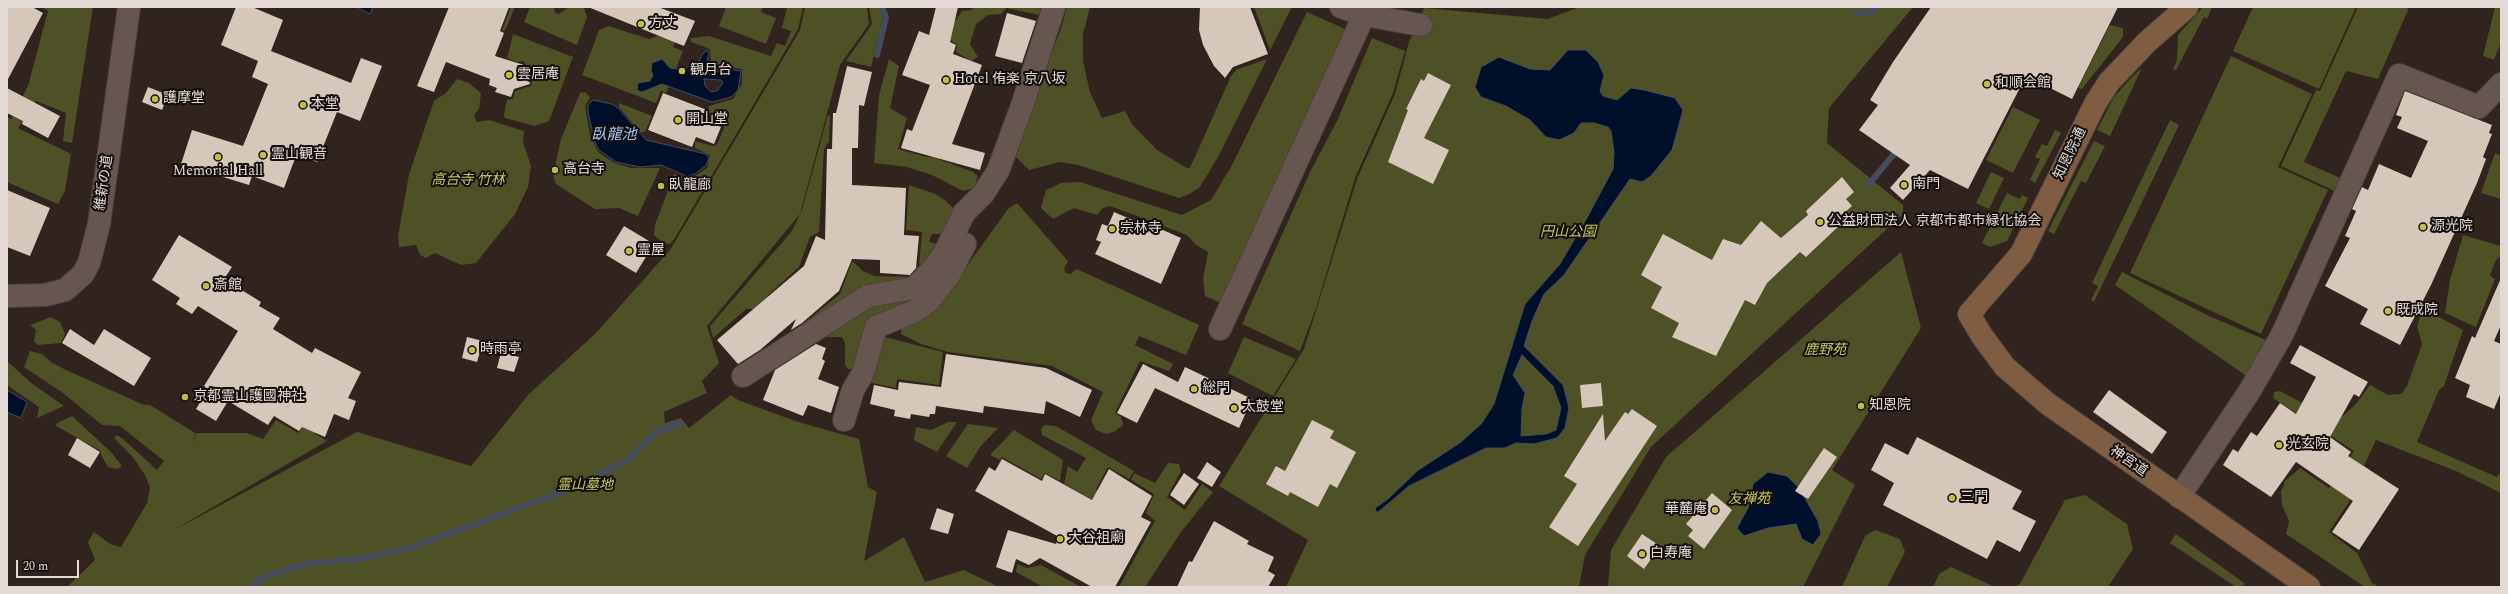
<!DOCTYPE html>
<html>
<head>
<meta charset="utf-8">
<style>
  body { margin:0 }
  #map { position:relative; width:2508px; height:594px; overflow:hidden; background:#31231d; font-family:Spectral,serif }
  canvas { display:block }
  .frame { position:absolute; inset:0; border:8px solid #e3d9d5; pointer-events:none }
  .scale { position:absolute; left:16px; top:560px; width:63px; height:18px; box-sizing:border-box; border:2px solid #e3d9d5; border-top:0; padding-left:5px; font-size:12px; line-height:14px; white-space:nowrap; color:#e3d9d5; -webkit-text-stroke:3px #140e0c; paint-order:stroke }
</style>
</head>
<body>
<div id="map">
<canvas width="2508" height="594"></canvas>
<div class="frame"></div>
<div class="scale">20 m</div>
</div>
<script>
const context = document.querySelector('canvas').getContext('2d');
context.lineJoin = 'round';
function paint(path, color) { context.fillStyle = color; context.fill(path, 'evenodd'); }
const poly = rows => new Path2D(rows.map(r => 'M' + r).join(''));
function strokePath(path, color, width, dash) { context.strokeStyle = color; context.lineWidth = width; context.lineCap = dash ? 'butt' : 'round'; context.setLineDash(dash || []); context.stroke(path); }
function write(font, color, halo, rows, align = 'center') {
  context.font = font + ' Spectral,"Noto Sans JP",serif'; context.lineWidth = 4; context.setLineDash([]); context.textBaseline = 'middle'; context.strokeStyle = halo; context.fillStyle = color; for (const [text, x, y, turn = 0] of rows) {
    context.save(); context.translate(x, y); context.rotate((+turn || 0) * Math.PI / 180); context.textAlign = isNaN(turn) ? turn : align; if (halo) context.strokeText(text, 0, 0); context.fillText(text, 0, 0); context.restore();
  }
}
paint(poly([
  [42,7,93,7,72,143,63,141,66,113,36,101,18,128,71,154,65,191,58,204,7,182,7,117,11,119,28,86,48,11],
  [511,7,515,7,505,31,502,30],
  [530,7,554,7,555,13,559,14,569,7,584,8,587,17,577,45,524,22],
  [726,7,763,7,761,12,776,18,766,44,719,26],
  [787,7,803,7,798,29,675,238,670,244,663,243,654,235,655,225,674,174,687,178,694,177,707,168,710,155,695,148,695,141,713,146,717,145,724,128,722,124,707,119,709,106,733,99,742,84,742,69,729,67,719,71,711,66,710,49,691,42,691,38,709,36,771,56,777,43,785,46,791,31,782,28],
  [805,7,867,7,869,24,840,65,800,214,707,326,719,363,702,381,707,393,664,412,665,423,681,418,689,428,731,395,738,400,798,422,859,439,868,487,877,492,864,561,904,537,925,582,964,570,999,587,67,587,95,560,88,542,94,532,110,544,121,547,147,503,150,488,145,475,132,456,114,438,117,435,123,439,157,470,164,461,120,426,102,425,63,393,24,367,30,351,42,354,52,363,66,370,144,405,150,405,195,433,192,444,196,433,247,433,263,439,276,420,298,433,313,414,320,419,315,434,327,441,172,531,357,432,471,466,528,395,596,333,670,250,800,30],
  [869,7,880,7,883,17,871,67,846,61,872,24],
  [973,7,1041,7,1039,15,1006,8,1001,14,988,15,976,24,970,44,978,57,971,61,956,52,957,44,929,30,937,24,956,20,962,11,972,10],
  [1067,7,1090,7,1083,34,1083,61,1090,92,1102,118,1125,111,1132,124,1157,150,1187,168,1190,168,1231,76,1236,70,1267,59,1218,157,1200,187,1190,194,1179,198,1078,165,1060,162,1029,170,1012,153,1061,29],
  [1254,7,1292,7,1270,50],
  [1579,7,1913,7,1829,108,1827,143,1903,205,1903,214,1651,447,1585,555,1579,587,1286,587,1308,540,1219,486,1304,349,1357,179,1395,94,1409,42,1424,8,1548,19],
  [2203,7,2212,7,2207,19,2204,17,2176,70,2173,69,2177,60,2178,35],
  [2253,7,2356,7,2319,89,2233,51],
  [2358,7,2407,7,2408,10,2378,79,2346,71,2304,162,2345,180,2339,193,2281,166,2316,90,2320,91],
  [2495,7,2501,7,2501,42,2494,60,2483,56],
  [1307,12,1345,29,1221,303,1205,296,1203,279,1208,252,1196,245,1187,235,1110,206,1103,208,1097,215,1074,208,1053,219,1041,208,1046,190,1061,183,1080,182,1182,215,1211,200,1232,165],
  [2110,25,2123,28,2123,37,2082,89,2078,88],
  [609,26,649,39,679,29,673,47,683,51,666,93,661,91,656,103,582,75,599,30],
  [513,34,573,57,549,121,535,126,505,118,504,115,507,100,513,99,515,91,531,86,532,83,524,61,517,62,507,58],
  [1372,38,1405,51,1393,93,1355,178,1316,308,1300,351,1242,324,1311,170,1337,121],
  [2231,56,2312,94,2278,167,2328,190,2261,334,2130,273],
  [889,59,899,66,890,108,907,118,898,149,927,157,933,157,973,172,978,176,974,188,963,191,932,175,907,167,874,163,879,95],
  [2142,68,2110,136,2097,130,2114,97,2130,79],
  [457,79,469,83,481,93,479,109,474,115,477,122,489,120,524,131,523,142,531,166,528,187,515,214,476,263,461,265,435,253,426,258,420,255,416,245,399,247,398,236,409,174,434,101,446,93],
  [585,92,590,97,585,106,590,135,598,152,614,163,631,168,660,168,638,216,619,208,595,209,556,184,553,175,561,139,580,93],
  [619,103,652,116,645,132,640,132,619,107],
  [2013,107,2040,120,2013,173,1986,160],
  [828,115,830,116,829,141,824,149,819,232,810,237,799,267,768,295,765,301,753,309,746,309,713,338,710,326,792,231,802,210],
  [2170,120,2179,125,2094,302,2091,300,2098,286,2092,283],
  [2055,130,2061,133,2035,183,2030,180,2040,159,2035,157,2042,144,2047,146],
  [2094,141,2105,146,2086,183,2081,181,2054,234,2048,231],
  [2495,153,2501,156,2501,199,2481,193],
  [1991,172,2004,178,1989,209,1976,203],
  [909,185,935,194,945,200,955,210,942,234,932,234,929,242,941,245,930,260,919,265,922,232,906,230],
  [2007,193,2020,199,2022,195,2028,198,2007,241,1990,247,1982,243],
  [1017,203,1068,261,1064,269,1066,273,1070,274,1077,269,1199,325,1186,355,1139,336,1135,345,1173,364,1169,371,1140,361,1115,413,1121,417,1123,425,1114,432,1106,434,1096,430,1091,420,1103,392,1052,366,948,352,921,344,901,334,901,329,932,310,954,284,1008,209],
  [2463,235,2501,246,2501,256,2496,260,2490,275,2495,279,2476,327,2445,313,2450,280],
  [1901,252,1921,328,1832,470,1855,485,1803,587,1608,587,1611,550,1666,457],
  [852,261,863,271,875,276,912,277,928,291,869,331,861,339,856,363,852,369,848,369,845,365,845,343,842,337,828,337,805,329,804,323,840,294],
  [2122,272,2211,317,2266,340,2258,358,2245,375,2115,285],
  [2430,303,2435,315,2463,330,2444,386,2439,390,2417,442,2497,477,2501,471,2501,493,2456,471,2376,440,2364,466,2370,470,2329,532,2357,553,2372,583,2380,587,2365,587,2286,534,2289,521,2282,505,2281,492,2285,481,2300,468,2329,488,2354,451,2273,398,2274,392,2280,391,2337,421,2356,404,2370,385,2388,395,2401,394,2407,386,2422,344,2417,326,2424,305],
  [51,317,60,322,65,334,61,343,38,345,34,341,36,330,30,325],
  [881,336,943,352,939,385,897,379,896,388,867,382],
  [1244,337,1296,359,1273,396,1228,373],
  [7,361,30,382,64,406,37,418,39,407,7,385],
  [72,416,111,452,122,466,117,469,108,467,101,455,101,451,56,426,57,423],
  [948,422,957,422,937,452,914,440,916,427,931,430],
  [968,424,998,428,980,447,967,468,946,456],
  [1045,425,1056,426,1134,471,1129,479,1108,467,1096,489,1105,494,1100,504,1064,484,1068,466,1077,472,1086,458,1042,435,1041,429],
  [1014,430,1063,460,1060,481,1045,473,1041,479,1002,457,1000,460,990,455],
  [1168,463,1179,464,1181,471,1167,497,1185,510,1202,484,1213,492,1181,532,1145,587,1119,587,1155,521,1146,513,1154,494,1131,480,1134,473,1155,483],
  [2085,495,2127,524,2133,549,2108,587,2012,587,2020,584,2065,500],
  [1875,530,1900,539,1905,552,1887,587,1842,587,1865,536],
  [2176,534,2244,583,2245,585,2236,587,2170,543],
  [1017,564,1027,568,1041,565,1081,587,1043,587,1016,572],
  [1951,567,1995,587,1933,587,1939,574]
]), '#4e5025');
const water = poly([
  [357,7,373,7,370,14,357,7],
  [707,50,709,54,707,60,710,68,718,72,729,69,741,71,738,90,731,97,712,102,662,84,642,92,637,90,638,83,650,81,653,75,651,70,652,63,662,59,670,68,685,70,690,64,698,64,702,55,707,50],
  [704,79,721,80,723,83,717,91,711,92,705,86,704,79],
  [1568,50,1586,50,1598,62,1604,75,1600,91,1603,96,1617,100,1631,88,1644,90,1675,98,1683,110,1672,150,1651,176,1642,182,1630,179,1564,275,1544,294,1532,321,1524,346,1563,385,1569,408,1565,428,1557,438,1534,444,1516,443,1505,448,1486,448,1409,486,1377,513,1375,508,1388,499,1417,471,1461,442,1482,423,1494,404,1525,304,1560,264,1587,218,1613,169,1614,152,1611,131,1608,127,1594,123,1581,123,1574,133,1559,140,1546,137,1530,120,1506,106,1481,97,1475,87,1481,67,1499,57,1530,69,1550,70,1568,50],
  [1522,355,1553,386,1561,408,1556,430,1546,434,1521,436,1522,408,1525,393,1513,375,1522,355],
  [593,100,612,104,618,108,646,140,706,154,709,158,706,165,695,174,686,176,661,165,640,167,616,162,599,150,595,143,588,112,588,105,593,100],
  [7,390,27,402,21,418,7,412,7,390],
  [1768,472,1787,476,1799,488,1818,521,1821,534,1813,545,1802,539,1796,524,1768,528,1744,536,1737,528,1749,506,1753,484,1768,472]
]);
paint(water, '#000f2a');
strokePath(water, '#444c5d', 1);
strokePath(poly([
  [1857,14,1872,12,1877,7],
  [877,55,886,17,882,7],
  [1869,184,1899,148],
  [251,587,263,577,305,564,360,559,412,547,559,493,625,462,656,432,681,423]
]), '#444c5d', 6);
paint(poly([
  [7,7,32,7,43,13,7,81],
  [236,7,252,7,283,20,271,51,351,83,361,58,382,66,360,121,337,112,317,162,297,153,284,188,252,176,249,185,181,164,192,130,243,146,268,84,252,77,258,61,221,45],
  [449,7,509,7,500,31,504,33,495,56,524,65,530,84,514,89,511,97,495,92,497,88,489,85,490,79,446,62,434,92,417,86],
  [588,7,658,7,695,21,684,46],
  [936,7,958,7,950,42,956,45,953,54,982,65,952,144,985,153,980,170,901,148,907,129,912,131,930,85,902,75,919,31,929,35],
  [1200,7,1250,7,1268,54,1233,67,1225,78,1214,66,1203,45,1199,30],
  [1931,7,2118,7,2072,99,2026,76,1968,189,1930,170,1903,200,1890,188,1910,165,1859,130,1878,105,1870,100,1893,62],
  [1007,13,1036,21,1022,63,995,56],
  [847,66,872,72,864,106,859,105,858,148,852,148,852,185,906,188,904,235,919,236,916,268,910,275,880,273,880,260,852,259,839,291,802,323,791,330,796,319,760,350,738,364,717,340,804,266,816,236,825,240,827,149,832,149,833,113,836,113],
  [1428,73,1451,85,1424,138,1449,150,1433,184,1388,162,1408,110,1406,109,1421,79,1424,81],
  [148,87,168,95,162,110,142,102],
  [7,88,60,116,48,138,22,124,23,121,7,113],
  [2405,91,2492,125,2489,133,2492,134,2483,157,2486,159,2477,183,2431,285,2400,345,2360,324,2368,309,2325,286,2350,238,2345,236,2356,211,2352,209,2362,187,2368,190,2379,164,2411,178,2428,141,2397,128,2402,117,2396,115],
  [663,93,707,110,703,120,721,127,714,144,696,137,692,147,648,130],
  [1842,177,1854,192,1846,199,1852,206,1837,219,1841,224,1806,257,1800,252,1767,283,1755,305,1745,300,1716,356,1672,337,1679,323,1651,308,1662,287,1641,275,1663,234,1712,260,1723,239,1741,245,1761,221,1781,238,1808,215,1806,211],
  [7,190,50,208,30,256,7,247],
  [1114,212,1153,229,1154,226,1181,238,1161,284,1095,254,1101,242,1096,240,1102,224,1108,226],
  [624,226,654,244,636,273,606,255],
  [179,235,232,267,224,279,261,302,259,306,280,318,273,329,312,353,315,348,361,372,348,398,356,401,349,420,334,414,325,437,302,427,299,431,274,416,268,425,228,401,216,421,196,409,208,389,204,386,238,331,198,306,192,314,176,304,180,298,152,280],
  [2501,278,2501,325,2494,341,2501,344,2501,392,2494,409,2466,397,2470,385,2455,378,2472,336,2475,338],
  [70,329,94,345,104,329,151,358,134,386,62,343],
  [467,337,483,341,477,362,462,358],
  [816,344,826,348,822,359,825,361,818,379,839,387,831,413,808,405,803,416,763,400,775,370],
  [2300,345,2368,382,2359,397,2354,394,2330,437,2351,452,2348,456,2399,489,2359,550,2332,532,2353,501,2296,462,2271,497,2223,465,2233,449,2238,452,2251,432,2257,436,2280,403,2296,414,2316,377,2290,363],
  [501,352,519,357,514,372,497,368],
  [946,354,1046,368,1092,390,1080,417,1046,401,1044,414,984,406,983,413,936,406,935,414,930,414,929,417,911,414,910,419,894,416,895,410,870,404,874,385,898,390,899,382,941,387],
  [1143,364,1178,382,1185,367,1252,399,1239,428,1155,388,1137,423,1117,413],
  [1601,383,1603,406,1582,408,1580,385],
  [2109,390,2167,432,2152,454,2093,412],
  [1632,409,1657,426,1578,546,1549,527,1577,484,1564,476,1603,414,1605,441,1625,412,1628,414],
  [1312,420,1334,431,1330,438,1356,452,1337,488,1330,484,1318,507,1290,492,1288,496,1266,484,1276,466,1285,471],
  [1917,437,2022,491,2012,509,2036,521,2020,552,1997,540,1987,559,1883,505,1894,483,1871,470,1885,443,1908,455],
  [77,438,100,452,90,468,68,455],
  [1824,448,1837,457,1808,499,1795,491],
  [1002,459,1042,481,1045,474,1092,500,1109,469,1152,496,1141,517,1151,522,1115,587,1092,587,1040,558,1029,565,1016,559,1012,573,996,567,1008,530,1056,544,1059,537,975,491,989,467,995,471],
  [1207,462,1221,472,1212,487,1197,478],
  [1184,473,1199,484,1184,505,1170,495],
  [1712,493,1732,510,1704,549,1688,536,1693,530,1686,524],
  [937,508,954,514,948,534,930,529],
  [1214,521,1249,541,1247,544,1274,557,1268,571,1275,575,1268,587,1177,587,1189,561,1192,562],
  [1642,534,1660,546,1644,569,1627,556]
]), '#d5c7b9');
const street = poly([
  [1341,7,1364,15,1421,25],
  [7,296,45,295,65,290,83,274,89,263,99,224,129,7],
  [1220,329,1364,15,1365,7],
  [743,376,868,296,914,288,934,268,944,254,964,213,983,194,998,171,1023,103,1054,7],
  [844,420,853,390,863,373,876,327,915,311,928,302,949,275,965,244],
  [2179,497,2249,392,2282,335,2399,75,2479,107,2501,84]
]);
const secondary = poly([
  [2187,7,2147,42,2109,82,2095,104,2021,254,1969,314,1982,336,2005,367,2048,404,2309,587]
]);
strokePath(street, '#4e413d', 24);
strokePath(secondary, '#4e413d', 24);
strokePath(street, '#66564f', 22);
strokePath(secondary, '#7e5d43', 22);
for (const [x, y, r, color] of [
  [641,24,4,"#bcbf44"],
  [682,71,4,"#bcbf44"],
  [509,75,4,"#bcbf44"],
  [946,80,4,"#bcbf44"],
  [1987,84,4,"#bcbf44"],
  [155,99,4,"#bcbf44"],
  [303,105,4,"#bcbf44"],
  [678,120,4,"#bcbf44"],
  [263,155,4,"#bcbf44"],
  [218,157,4,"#bcbf44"],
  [555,170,4,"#bcbf44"],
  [1904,185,4,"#bcbf44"],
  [661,186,4,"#bcbf44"],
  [1820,222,4,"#bcbf44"],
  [2423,227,4,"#bcbf44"],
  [1112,229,4,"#bcbf44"],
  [629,251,4,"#bcbf44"],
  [206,286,4,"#bcbf44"],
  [2388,311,4,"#bcbf44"],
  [472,350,4,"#bcbf44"],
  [1194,389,4,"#bcbf44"],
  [185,397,4,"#bcbf44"],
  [1861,406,4,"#bcbf44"],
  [1234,408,4,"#bcbf44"],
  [2279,445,4,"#bcbf44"],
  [1952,498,4,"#bcbf44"],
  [1715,510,4,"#bcbf44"],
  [1060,539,4,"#bcbf44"],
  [1642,554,4,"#bcbf44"]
]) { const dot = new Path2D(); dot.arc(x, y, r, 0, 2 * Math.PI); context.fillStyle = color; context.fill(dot); strokePath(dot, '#140e0c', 1.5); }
write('14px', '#e3d9d5', '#140e0c', [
  ["方丈",649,24],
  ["観月台",690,71],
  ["雲居庵",517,75],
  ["Hotel 侑楽 京八坂",954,80],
  ["和順会館",1995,84],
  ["護摩堂",163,99],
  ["本堂",311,105],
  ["開山堂",686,120],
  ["霊山観音",271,155],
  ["高台寺",563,170],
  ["Memorial Hall",218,172,"center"],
  ["南門",1912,185],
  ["臥龍廊",669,186],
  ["公益財団法人 京都市都市緑化協会",1828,222],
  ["源光院",2431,227],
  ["宗林寺",1120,229],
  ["霊屋",637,251],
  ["斎館",214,286],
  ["既成院",2396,311],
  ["時雨亭",480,350],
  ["総門",1202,389],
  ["京都霊山護國神社",193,397],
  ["知恩院",1869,406],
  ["太鼓堂",1242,408],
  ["光玄院",2287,445],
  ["三門",1960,498],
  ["華麓庵",1707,510,"right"],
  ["大谷祖廟",1068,539],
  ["白寿庵",1650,554]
], 'left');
write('14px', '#e3d9d5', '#140e0c', [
  ["知恩院通",2071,154,-64],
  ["維新の道",105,183,-82],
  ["神宮道",2128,462,35]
]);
write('italic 14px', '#c3c95d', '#140e0c', [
  ["高台寺 竹林",468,181],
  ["円山公園",1568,233],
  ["鹿野苑",1825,351],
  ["霊山墓地",585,486],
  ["友禅苑",1749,500]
]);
write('italic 15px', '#a0c4f5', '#140e0c', [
  ["臥龍池",614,136]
]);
</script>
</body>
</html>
